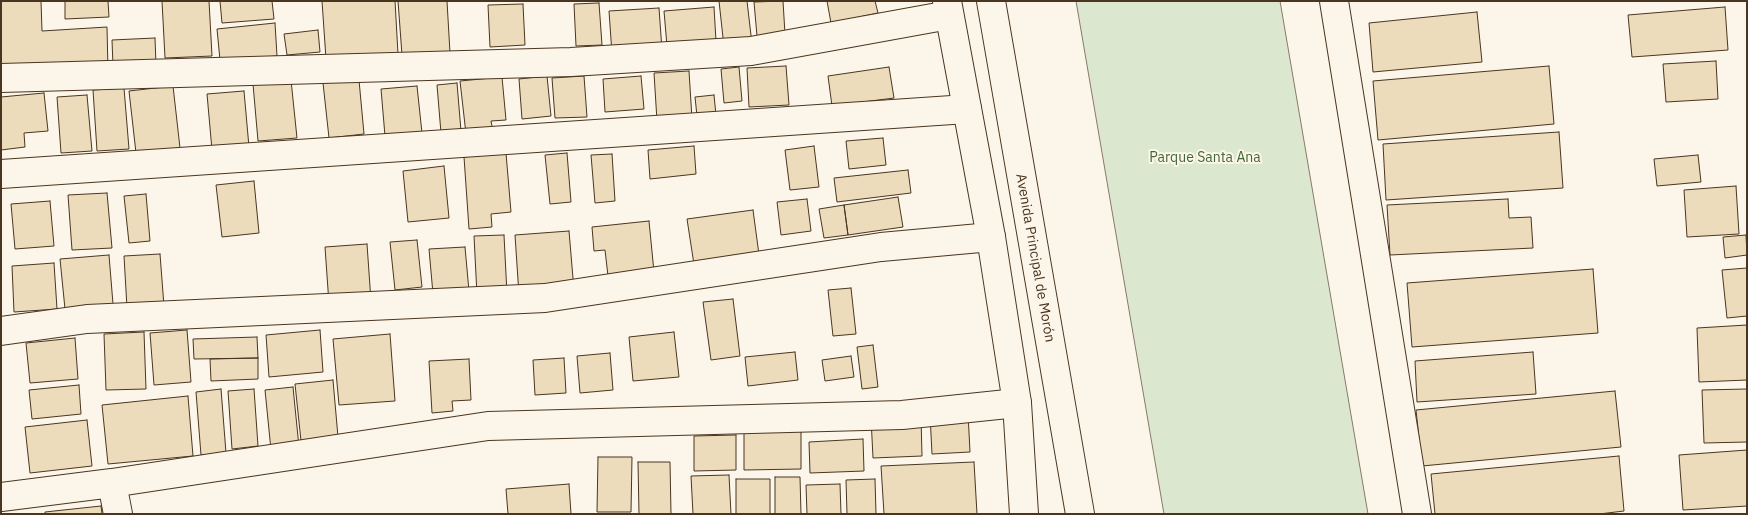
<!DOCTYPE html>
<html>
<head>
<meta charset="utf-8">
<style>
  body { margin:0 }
  #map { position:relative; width:1748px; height:515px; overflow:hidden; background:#fbf6e9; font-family:"IBM Plex Sans",sans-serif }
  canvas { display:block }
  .frame { position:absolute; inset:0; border:2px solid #4a3520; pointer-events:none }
</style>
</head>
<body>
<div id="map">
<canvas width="1748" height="515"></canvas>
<div class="frame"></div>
</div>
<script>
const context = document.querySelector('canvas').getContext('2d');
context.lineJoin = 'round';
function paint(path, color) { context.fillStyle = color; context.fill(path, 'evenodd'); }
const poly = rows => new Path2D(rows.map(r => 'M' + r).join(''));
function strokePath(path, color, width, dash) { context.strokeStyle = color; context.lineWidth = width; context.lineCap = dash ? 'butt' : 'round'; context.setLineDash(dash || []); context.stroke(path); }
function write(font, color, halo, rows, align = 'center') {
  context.font = font + ' "IBM Plex Sans",sans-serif'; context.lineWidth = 4; context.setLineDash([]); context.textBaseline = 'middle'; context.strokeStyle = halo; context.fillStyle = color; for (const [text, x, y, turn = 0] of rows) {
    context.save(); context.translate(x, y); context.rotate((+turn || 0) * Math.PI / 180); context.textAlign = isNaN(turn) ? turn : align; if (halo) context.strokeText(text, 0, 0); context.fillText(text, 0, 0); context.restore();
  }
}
const green = poly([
  [1076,1,1280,1,1368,514,1164,514,1076,1]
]);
paint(green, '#dce7d0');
strokePath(green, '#887966', 1);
const building = poly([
  [1,1,41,1,42,31,107,27,108,70,1,75,1,1],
  [65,1,108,1,109,17,65,19,65,1],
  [162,1,209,1,212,56,165,58,162,1],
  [220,1,272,1,274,19,222,23,220,1],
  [322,1,395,1,398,54,326,59,322,1],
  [398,1,447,1,450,53,402,55,398,1],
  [719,1,747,1,752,44,724,47,719,1],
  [783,1,785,34,757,36,754,2,783,1],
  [827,1,875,1,878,13,831,23,827,1],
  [599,3,602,45,576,46,574,4,599,3],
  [523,4,525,45,490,47,488,5,523,4],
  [714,7,716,41,667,46,664,11,714,7],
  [1725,7,1728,50,1632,57,1628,15,1725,7],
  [659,8,662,50,612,54,609,11,659,8],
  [1477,12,1482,62,1373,72,1369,23,1477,12],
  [275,23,277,56,220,60,217,29,275,23],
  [318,30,320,52,287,55,284,34,318,30],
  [155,38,156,65,113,66,112,40,155,38],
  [1716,61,1718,99,1666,102,1663,64,1716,61],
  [786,66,789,105,749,107,747,68,786,66],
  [1549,66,1554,124,1378,140,1373,81,1549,66],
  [739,67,742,101,724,103,721,69,739,67],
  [889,67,894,98,832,106,828,76,889,67],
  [689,71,692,119,657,121,654,73,689,71],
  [547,76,551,116,522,119,519,79,547,76],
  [584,76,587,117,555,118,552,78,584,76],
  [641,76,644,109,605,112,603,79,641,76],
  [502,77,506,120,491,121,493,131,466,134,460,81,502,77],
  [291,80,297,138,258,141,253,84,291,80],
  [359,80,364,134,329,138,323,83,359,80],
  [457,83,461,131,441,133,437,85,457,83],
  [173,86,180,148,136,153,129,91,173,86],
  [417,86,422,133,385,136,381,89,417,86],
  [124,88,129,149,97,151,93,90,124,88],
  [244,91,249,147,212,150,207,94,244,91],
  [44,93,48,131,24,133,25,147,1,150,1,97,44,93],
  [87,95,92,151,61,153,57,97,87,95],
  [714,95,716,115,697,116,695,97,714,95],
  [1559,132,1563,188,1386,200,1383,144,1559,132],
  [883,138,886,165,849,169,846,141,883,138],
  [694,146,696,174,650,179,648,150,694,146],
  [814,146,819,187,790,190,785,150,814,146],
  [506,153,511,212,491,214,492,227,469,229,464,157,506,153],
  [567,153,571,202,550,204,545,155,567,153],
  [612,154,615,201,595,203,591,155,612,154],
  [1698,155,1701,182,1657,186,1654,159,1698,155],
  [444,166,449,218,408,222,403,171,444,166],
  [908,170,911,193,837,202,834,178,908,170],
  [254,181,259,233,222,237,216,185,254,181],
  [1736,186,1739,234,1687,237,1684,190,1736,186],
  [107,193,112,248,72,250,68,195,107,193],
  [146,194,150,241,129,243,124,196,146,194],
  [898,197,903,227,848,235,844,205,898,197],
  [807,199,811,231,781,235,777,202,807,199],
  [1508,199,1509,218,1531,217,1533,248,1390,255,1387,205,1508,199],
  [50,201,54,246,15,249,11,204,50,201],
  [844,205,848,235,824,238,819,209,844,205],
  [753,210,760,262,695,271,687,219,753,210],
  [649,221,654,272,608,276,605,250,594,251,592,227,649,221],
  [569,231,574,290,519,295,515,235,569,231],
  [504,235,507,294,477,295,474,236,504,235],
  [1746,235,1747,255,1725,258,1723,237,1746,235],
  [417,240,422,287,395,290,390,242,417,240],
  [367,244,371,301,329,304,325,247,367,244],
  [465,247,469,291,433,294,429,249,465,247],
  [160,254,164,306,127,308,124,256,160,254],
  [109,255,113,304,65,309,60,259,109,255],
  [54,263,57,309,14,312,12,266,54,263],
  [1747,268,1747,316,1727,318,1722,270,1747,268],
  [1593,269,1598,333,1412,347,1407,283,1593,269],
  [851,288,856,334,833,336,828,290,851,288],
  [733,299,740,356,711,360,703,302,733,299],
  [1747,325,1747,380,1699,382,1697,328,1747,325],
  [187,330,191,382,154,385,150,333,187,330],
  [320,330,323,372,269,377,266,335,320,330],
  [144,332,146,389,106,390,104,334,144,332],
  [674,332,679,377,633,381,629,337,674,332],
  [390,334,395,401,339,405,333,339,390,334],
  [257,337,258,358,194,359,193,339,257,337],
  [75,338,78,379,30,383,26,343,75,338],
  [873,345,878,387,862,389,857,347,873,345],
  [795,352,798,380,748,386,745,357,795,352],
  [1533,352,1536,394,1417,402,1415,361,1533,352],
  [610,353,613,390,580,393,577,356,610,353],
  [851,356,854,377,825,381,822,360,851,356],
  [258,358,258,379,211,381,210,359,258,358],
  [564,358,566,393,535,395,533,360,564,358],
  [469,359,471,400,452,401,453,411,432,413,429,361,469,359],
  [333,380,338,437,301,441,295,384,333,380],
  [79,385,81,414,32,419,29,390,79,385],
  [293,387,299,447,271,450,265,390,293,387],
  [221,389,226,453,201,455,196,392,221,389],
  [254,389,258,446,232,449,228,391,254,389],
  [1747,389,1747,442,1704,443,1702,390,1747,389],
  [1615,391,1621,447,1422,466,1416,410,1615,391],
  [188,396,193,456,108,464,102,405,188,396],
  [968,413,970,452,932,454,930,415,968,413],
  [921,417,922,456,873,458,871,418,921,417],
  [87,420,92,466,30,473,25,427,87,420],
  [801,430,801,469,744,470,744,431,801,430],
  [736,435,736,470,694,471,694,436,736,435],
  [863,439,864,471,810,473,809,442,863,439],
  [1747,450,1747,506,1683,510,1679,455,1747,450],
  [1619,456,1624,511,1599,514,1435,514,1431,474,1619,456],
  [598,457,632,457,631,512,597,512,598,457],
  [638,462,670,462,671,514,639,514,638,462],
  [974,462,977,514,884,514,881,466,974,462],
  [729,475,731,514,693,514,691,476,729,475],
  [775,477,800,477,801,514,775,514,775,477],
  [736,479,770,479,770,514,736,514,736,479],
  [875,479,876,514,847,514,846,480,875,479],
  [569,484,571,514,508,514,506,489,569,484],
  [840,484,841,514,807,514,806,485,840,484],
  [101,506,102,514,45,514,45,512,101,506]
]);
paint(building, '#ecdcbc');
strokePath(building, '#4a3520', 1);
const minor = poly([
  [1334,1,1417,514],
  [1,78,571,62,751,51,949,15],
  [1,174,967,109],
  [1,331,87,319,545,298,881,247,991,237],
  [112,483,118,514],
  [1,497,112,483,488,426,902,415,1017,403]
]);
const primary = poly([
  [947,1,991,237,1017,403,1024,514],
  [991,1,1080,514]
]);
strokePath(minor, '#4a3520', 30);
strokePath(primary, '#4a3520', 30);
strokePath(minor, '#fbf6e9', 28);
strokePath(primary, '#fbf6e9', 28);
write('14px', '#436837', '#fbf6e9', [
  ["Parque Santa Ana",1205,158]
]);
write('14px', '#4a3520', '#fbf6e9', [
  ["Avenida Principal de Morón",1035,258,80]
]);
</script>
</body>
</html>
